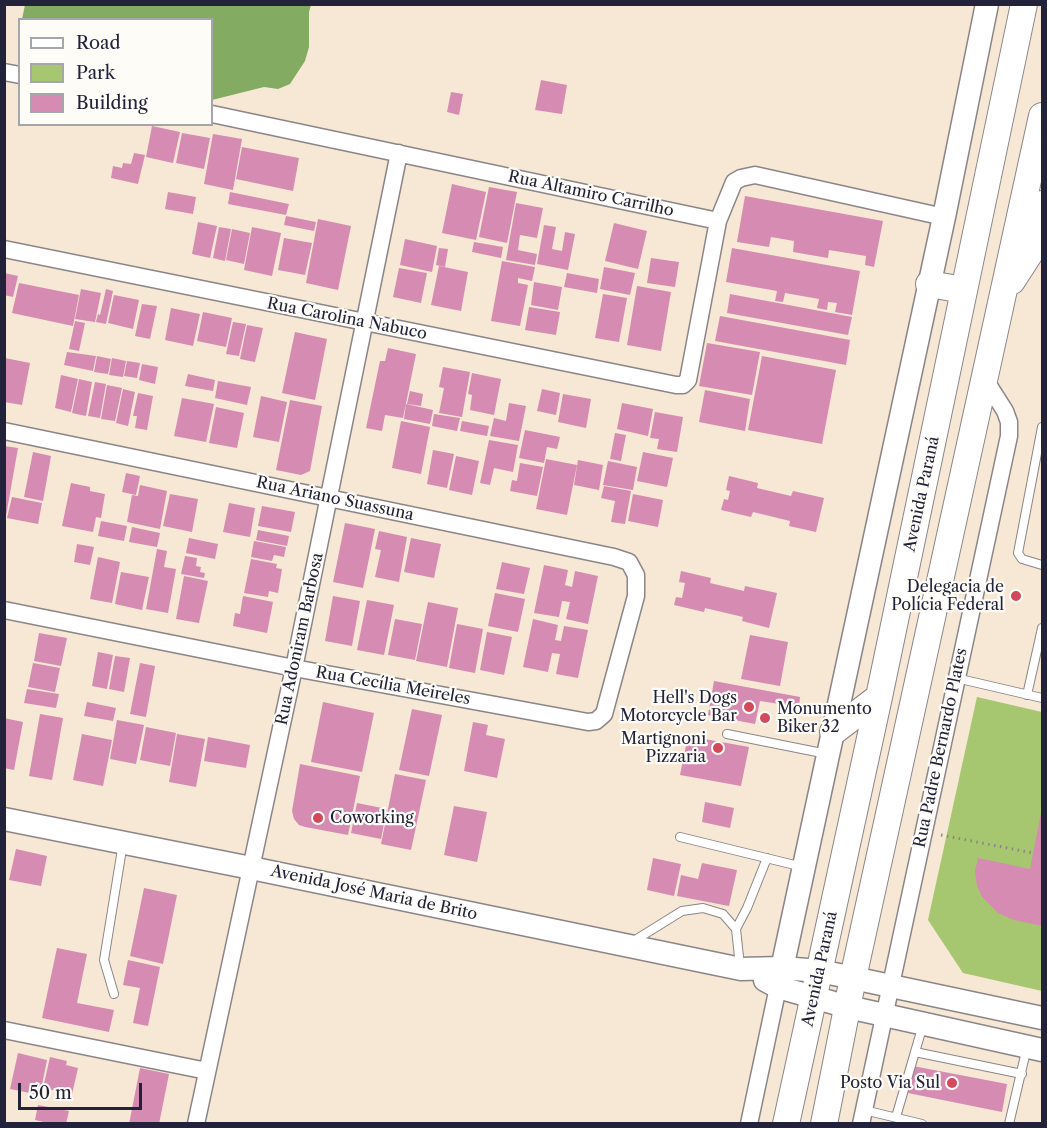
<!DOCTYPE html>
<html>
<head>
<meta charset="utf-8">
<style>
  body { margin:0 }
  #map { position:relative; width:1047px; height:1128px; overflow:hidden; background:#f6e8d4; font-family:"Libre Caslon Text",serif }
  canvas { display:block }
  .frame { position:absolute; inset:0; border:6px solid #22223b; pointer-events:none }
  .legend { position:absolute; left:18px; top:18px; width:195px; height:108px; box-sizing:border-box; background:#fdfcf7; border:2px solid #a5a5ac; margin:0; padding:8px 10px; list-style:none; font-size:18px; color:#22223b }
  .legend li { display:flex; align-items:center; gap:12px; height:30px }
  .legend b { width:30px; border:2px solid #a5a5ac }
  .scale { position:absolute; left:18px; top:1083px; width:124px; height:27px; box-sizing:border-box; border:3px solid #22223b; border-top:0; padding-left:8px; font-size:18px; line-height:21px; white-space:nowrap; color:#22223b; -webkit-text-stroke:4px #fdfcf7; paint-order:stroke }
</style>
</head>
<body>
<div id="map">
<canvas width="1047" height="1128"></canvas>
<div class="frame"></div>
<ul class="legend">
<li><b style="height:8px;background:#fff"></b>Road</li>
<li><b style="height:16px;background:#a6c66f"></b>Park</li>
<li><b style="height:16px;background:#d68bb3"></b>Building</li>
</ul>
<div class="scale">50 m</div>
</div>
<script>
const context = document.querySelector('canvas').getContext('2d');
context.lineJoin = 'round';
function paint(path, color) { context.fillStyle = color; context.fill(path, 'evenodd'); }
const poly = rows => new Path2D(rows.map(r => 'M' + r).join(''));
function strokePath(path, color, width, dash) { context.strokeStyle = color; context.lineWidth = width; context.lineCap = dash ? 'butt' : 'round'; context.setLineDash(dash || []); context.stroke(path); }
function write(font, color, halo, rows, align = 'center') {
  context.font = font + ' "Libre Caslon Text",serif'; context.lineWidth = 4.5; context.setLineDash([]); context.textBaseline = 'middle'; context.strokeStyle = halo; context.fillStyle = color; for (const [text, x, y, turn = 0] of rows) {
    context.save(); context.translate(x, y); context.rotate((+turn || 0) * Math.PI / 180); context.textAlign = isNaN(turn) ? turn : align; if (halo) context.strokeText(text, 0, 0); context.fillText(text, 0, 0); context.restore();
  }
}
paint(poly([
  [977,697,1042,712,1042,991,963,973,928,920]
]), '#a6c66f');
paint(poly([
  [25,5,311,5,309,12,309,47,305,61,290,84,278,89,264,87,212,100,212,20,22,19]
]), '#84ab62');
paint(poly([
  [541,80,567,85,562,114,535,110],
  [451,92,463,94,459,115,447,112],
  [152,126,180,132,173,163,146,157],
  [182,133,210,138,204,169,176,163],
  [213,134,242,139,233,190,204,184],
  [242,147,299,158,293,191,236,179],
  [134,153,145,155,138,184,111,178,113,166,122,168,123,163,131,164],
  [452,184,486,192,476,240,442,233],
  [489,187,517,192,507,243,479,237],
  [168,192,196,197,193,214,165,209],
  [230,192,289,204,286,215,228,204],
  [745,196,883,221,874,267,865,265,866,256,829,250,828,258,793,252,794,241,771,237,769,247,737,242],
  [516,203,543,208,537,238,520,235,518,250,537,254,535,265,506,260],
  [286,216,316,222,314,231,284,225],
  [318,219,351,226,338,290,306,283],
  [198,222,217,226,210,258,192,254],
  [614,223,647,231,638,269,605,261],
  [544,225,556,227,552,249,562,251,565,232,575,234,568,270,537,264],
  [219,227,231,229,225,261,213,258],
  [252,227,281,233,272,276,244,270],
  [232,229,250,233,244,264,226,260],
  [284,238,312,243,305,275,278,270],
  [405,239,437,246,432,272,400,265],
  [474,242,503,247,501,258,472,252],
  [439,248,448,249,445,267,436,265],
  [732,248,860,271,852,315,835,312,837,303,828,302,827,310,817,308,819,299,785,293,783,302,775,301,777,291,726,282],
  [651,258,679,262,675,287,647,283],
  [502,261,535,267,532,281,518,278,518,283,528,285,520,326,491,321],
  [439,266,468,272,461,311,431,305],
  [604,267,635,273,630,295,600,289],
  [399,268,427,273,421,303,393,297],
  [4,273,18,276,13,297,4,295],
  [567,273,599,279,597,293,564,287],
  [534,282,562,287,558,310,531,305],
  [19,283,79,295,73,326,12,313],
  [637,286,671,292,661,351,627,345],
  [81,289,101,293,95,322,75,319],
  [106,289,113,291,106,324,96,322,98,314,100,315],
  [603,294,627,298,619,342,595,338],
  [730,294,852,317,848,335,727,313],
  [114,295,139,300,133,329,108,323],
  [142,304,157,306,150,339,135,336],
  [529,307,560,312,556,335,525,330],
  [171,308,200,314,193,346,165,340],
  [203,312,232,318,226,347,197,341],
  [720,316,850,340,846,365,715,341],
  [75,321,85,323,79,351,69,349],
  [233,322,246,324,239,356,226,354],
  [247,325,263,328,255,362,240,359],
  [295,332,327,339,315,400,282,393],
  [707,343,760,352,752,395,699,386],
  [388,348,416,354,403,418,385,415,382,431,366,428,380,361,385,361],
  [67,352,96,356,93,371,64,365],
  [97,356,111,359,108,374,94,372],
  [762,356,836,370,822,444,748,430],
  [5,358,30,363,22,405,4,402],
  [112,358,126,361,123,377,109,375],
  [127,361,140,363,137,378,124,376],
  [142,364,158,367,155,384,139,380],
  [443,367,470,372,462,417,439,413,444,388,439,387],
  [472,373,501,379,494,415,470,410,472,395,468,394],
  [188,374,215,380,213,391,185,386],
  [61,375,78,379,71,412,55,408],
  [79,379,92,382,86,416,72,413],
  [218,381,251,387,247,405,215,398],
  [95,382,106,384,100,418,88,416],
  [107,385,122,388,115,421,101,419],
  [123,389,135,392,128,426,116,423],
  [542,389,560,393,556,415,537,411],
  [705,390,750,399,745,431,699,422],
  [410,391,423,394,421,406,407,404],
  [138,393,153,396,147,430,135,428,137,416,133,416],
  [563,394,591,399,586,428,558,422],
  [261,396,287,402,279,442,253,437],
  [182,398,214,404,206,442,174,436],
  [290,400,322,406,310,471,301,475,276,470],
  [509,403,526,406,519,441,490,436,494,418,506,421],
  [622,403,653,409,648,436,617,429],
  [406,404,433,410,430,424,404,419],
  [216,407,244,413,237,448,209,443],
  [655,412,683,417,677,452,657,449,659,439,650,438],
  [434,414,460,418,457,431,432,426],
  [401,421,430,427,421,474,392,468],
  [462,421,489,426,487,436,460,431],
  [525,430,560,437,557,449,547,447,544,463,519,458],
  [615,433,626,435,621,461,610,459],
  [489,440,518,445,513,472,494,468,490,485,480,483],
  [4,446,18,448,6,516,4,516],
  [433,450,454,454,447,488,427,484],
  [33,452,51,456,43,501,24,497],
  [643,452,673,458,667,487,637,481],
  [456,456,479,461,472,495,449,490],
  [546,459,577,465,567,515,536,509],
  [578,460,603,465,599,490,574,485],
  [608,461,637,467,633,490,603,485],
  [520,463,543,467,537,496,510,491,512,480,517,481],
  [126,473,140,476,136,495,122,492],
  [729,476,758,483,757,488,791,496,793,491,824,498,816,532,789,526,790,521,753,512,751,517,721,510,724,499,728,500,730,491,726,490],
  [71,483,90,487,90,491,105,494,101,518,96,517,93,532,62,526],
  [140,485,167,491,160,529,127,522,132,495,138,496],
  [604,486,631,491,625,524,611,522,615,501,601,498],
  [170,494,198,499,192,532,163,526],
  [633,494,663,500,658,527,628,521],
  [12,497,42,503,38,524,7,518],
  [229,503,255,508,250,537,223,532],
  [262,506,295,512,291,532,258,526],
  [101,521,127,526,124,541,98,536],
  [345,523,375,529,363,588,333,582],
  [132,527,160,533,157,547,129,542],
  [258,530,289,536,287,546,256,540],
  [379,531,407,537,399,582,375,577,381,550,375,549],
  [189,538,218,544,215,559,186,553],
  [411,538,441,544,434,578,404,572],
  [254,541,286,547,284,557,274,555,272,561,251,557],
  [77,544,94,547,90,565,74,562],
  [157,549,167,551,164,567,176,569,168,613,146,609],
  [185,556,197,558,196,566,201,567,200,572,205,573,204,578,181,574],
  [98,557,120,562,112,603,90,599],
  [251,559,277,564,276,568,282,569,278,593,269,591,268,597,244,593],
  [502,562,530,568,524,594,496,589],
  [544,565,568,570,565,585,572,587,575,571,598,576,588,624,566,619,570,602,562,601,559,617,534,613],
  [681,571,711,578,710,583,744,591,745,586,777,593,769,628,742,621,743,617,705,608,704,612,674,605,676,597,682,598,685,583,679,582],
  [121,572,149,577,142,610,115,604],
  [184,576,208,581,199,623,176,619],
  [495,593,525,599,518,632,488,626],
  [243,596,273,602,267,633,233,626,235,613,240,614],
  [333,596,360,601,352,646,325,641],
  [367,600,394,605,384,655,357,650],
  [428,602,458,608,447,667,416,661],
  [395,619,422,624,415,660,388,655],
  [533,619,558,625,555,640,561,641,564,626,588,630,578,678,556,674,560,654,552,653,548,672,523,667],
  [457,624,483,629,475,673,449,668],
  [487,632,512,637,504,675,480,670],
  [39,633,67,638,61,666,34,661],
  [750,635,788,642,780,686,741,679],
  [98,652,113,655,107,689,92,686],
  [115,656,130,658,124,692,109,689],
  [33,663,60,668,55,692,28,687],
  [140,663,155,666,146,717,130,714],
  [714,681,800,697,799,707,760,701,755,724,708,715],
  [27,689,59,694,56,708,24,703],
  [87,702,116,708,113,721,84,716],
  [323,702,374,713,362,772,311,762],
  [412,709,442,715,429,776,399,770],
  [40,714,63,718,52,780,29,776],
  [4,718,23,722,14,770,4,768],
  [117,720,144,725,136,764,110,759],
  [473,722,488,725,486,735,505,739,497,778,464,771],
  [146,727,176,733,170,766,140,760],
  [82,734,112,740,103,786,73,780],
  [177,734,205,739,196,787,169,782],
  [688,736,749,747,741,786,680,775],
  [208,737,250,745,246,768,204,761],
  [300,764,360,776,348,835,305,827,299,825,294,819,292,811],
  [395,774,426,780,411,850,381,844],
  [705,802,734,808,730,828,702,822],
  [357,803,387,809,381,839,351,833],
  [454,806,487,812,477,862,444,855],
  [1041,813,1042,813,1042,926,1014,920,998,913,982,897,977,886,975,871,978,858,1030,869],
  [16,849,47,856,41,886,9,880],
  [653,858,681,864,674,896,647,890],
  [702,863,737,870,729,906,677,896,681,875,698,879],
  [144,888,177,895,163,964,130,956],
  [57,948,87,954,77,1003,114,1010,109,1032,42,1018],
  [128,960,160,967,148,1026,133,1023,140,988,123,985],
  [18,1053,47,1060,40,1095,10,1089],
  [50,1057,67,1061,66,1065,78,1068,72,1094,43,1088],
  [913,1066,1007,1084,1002,1112,908,1093],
  [140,1068,169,1074,159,1124,129,1124],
  [38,1105,69,1111,66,1124,52,1124,35,1120]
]), '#d68bb3');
const lane = poly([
  [1042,427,1018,553,1022,559,1042,565],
  [956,678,1042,698],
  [1027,695,1042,628],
  [727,734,827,754],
  [680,837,803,867],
  [736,929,747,908,767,858],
  [632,942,682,911,703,908,723,914,736,929,740,966],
  [114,994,104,960,123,843],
  [923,1025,915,1052,1022,1074],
  [864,1110,922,1124],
  [896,1117,915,1052],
  [1009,1124,1027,1047]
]);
const street = poly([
  [4,72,20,75],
  [212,114,718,221,734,182,741,178,755,175,944,217],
  [4,249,676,385,683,385,688,380,718,221],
  [4,431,614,557,629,562,636,575,636,596,604,714,596,721,588,722,294,668,4,610],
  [4,1030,207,1071],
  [196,1124,294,668,399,153],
  [749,1124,778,987],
  [861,1124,1009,436,1009,422,1005,411,984,378]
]);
const secondary = poly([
  [4,819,251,868,741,969,782,968,820,971,1042,1018],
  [765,980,778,987,848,1007,1042,1050],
  [778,987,944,217,987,4]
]);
const primary = poly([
  [1012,281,1034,247,1042,204],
  [929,284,964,290],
  [833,732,879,697],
  [786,1124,879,697,1024,4],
  [824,1124,853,978,1042,116]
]);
strokePath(lane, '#8c8588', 10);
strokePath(street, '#8c8588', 19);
strokePath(secondary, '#8c8588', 25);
strokePath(primary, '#8c8588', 28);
strokePath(poly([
  [941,835,1033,853]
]), '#8c8588', 3, [1.5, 4.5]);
strokePath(lane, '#fff', 8);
strokePath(street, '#fff', 16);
strokePath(secondary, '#fff', 22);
strokePath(primary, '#fff', 26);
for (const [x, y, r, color] of [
  [1016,596,6,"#d1495b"],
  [749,707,6,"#d1495b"],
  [765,718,6,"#d1495b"],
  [718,748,6,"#d1495b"],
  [318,818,6,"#d1495b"],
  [952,1083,6,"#d1495b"]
]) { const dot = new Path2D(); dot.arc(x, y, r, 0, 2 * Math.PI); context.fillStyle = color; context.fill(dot); strokePath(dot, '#fdfcf7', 2); }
write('16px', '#22223b', '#fdfcf7', [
  ["Rua Altamiro Carrilho",591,194,12],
  ["Rua Carolina Nabuco",347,319,11],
  ["Avenida Paraná",922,494,-78],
  ["Rua Ariano Suassuna",335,499,12],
  ["Rua Adoniram Barbosa",300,639,-78],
  ["Rua Cecília Meireles",393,686,10],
  ["Rua Padre Bernardo Plates",941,748,-78],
  ["Avenida José Maria de Brito",374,893,12],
  ["Avenida Paraná",820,969,-78]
]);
write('16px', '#22223b', '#fdfcf7', [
  ["Delegacia de",1004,587],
  ["Polícia Federal",1004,605],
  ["Hell's Dogs",737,698],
  ["Motorcycle Bar",737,716],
  ["Monumento",777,709,"left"],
  ["Biker 32",777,727,"left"],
  ["Martignoni",706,739],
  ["Pizzaria",706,757],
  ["Coworking",330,818,"left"],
  ["Posto Via Sul",940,1083]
], 'right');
</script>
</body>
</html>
